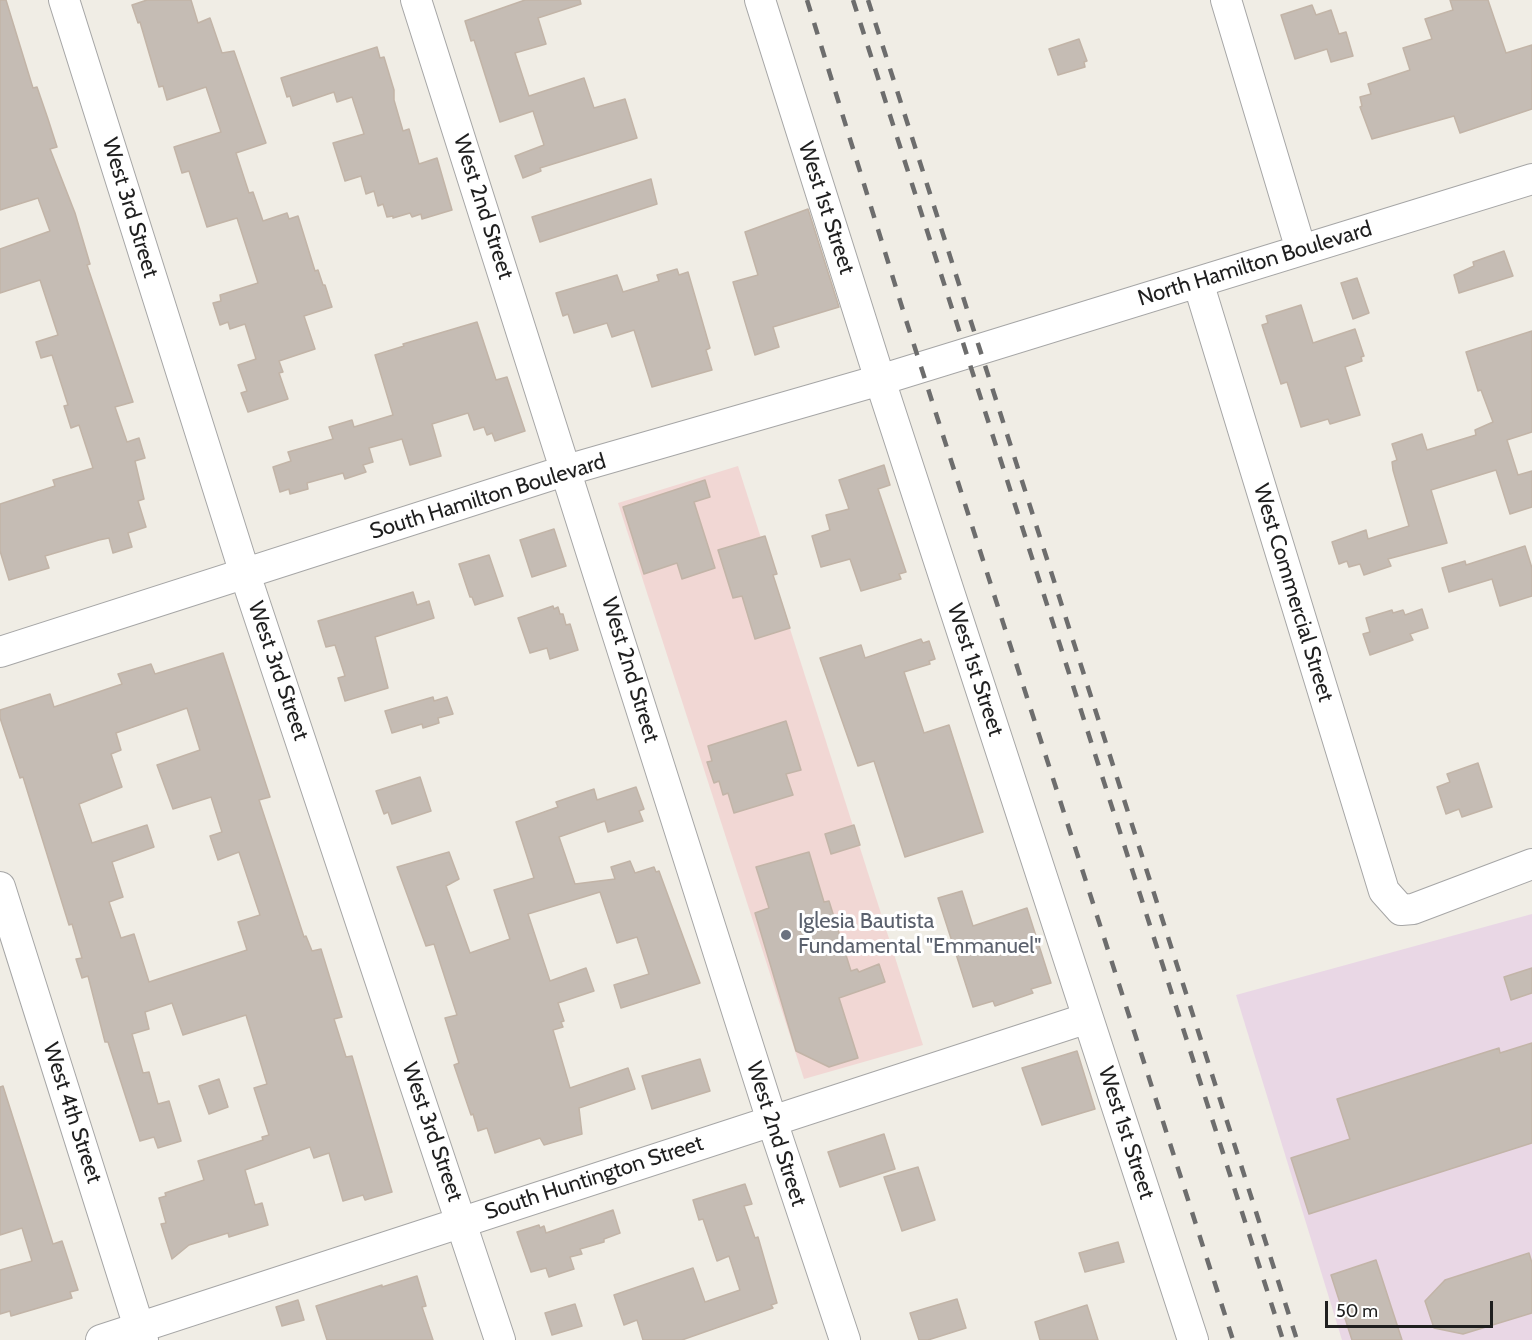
<!DOCTYPE html>
<html>
<head>
<meta charset="utf-8">
<style>
  body { margin:0 }
  #map { position:relative; width:1532px; height:1340px; overflow:hidden; background:#f0ede5; font-family:Cabin,sans-serif }
  canvas { display:block }
  .scale { position:absolute; left:1325px; top:1301px; width:168px; height:27px; box-sizing:border-box; border:3px solid #1f1f1f; border-top:0; padding-left:8px; font-size:18px; line-height:21px; white-space:nowrap; color:#1f1f1f; -webkit-text-stroke:4px #fff; paint-order:stroke }
</style>
</head>
<body>
<div id="map">
<canvas width="1532" height="1340"></canvas>
<div class="scale">50 m</div>
</div>
<script>
const context = document.querySelector('canvas').getContext('2d');
context.lineJoin = 'round';
function paint(path, color) { context.fillStyle = color; context.fill(path, 'evenodd'); }
const poly = rows => new Path2D(rows.map(r => 'M' + r).join(''));
function strokePath(path, color, width, dash) { context.strokeStyle = color; context.lineWidth = width; context.lineCap = dash ? 'butt' : 'round'; context.setLineDash(dash || []); context.stroke(path); }
function write(font, color, halo, rows, align = 'center') {
  context.font = font + ' Cabin,sans-serif'; context.lineWidth = 6; context.setLineDash([]); context.textBaseline = 'middle'; context.strokeStyle = halo; context.fillStyle = color; for (const [text, x, y, turn = 0] of rows) {
    context.save(); context.translate(x, y); context.rotate((+turn || 0) * Math.PI / 180); context.textAlign = isNaN(turn) ? turn : align; if (halo) context.strokeText(text, 0, 0); context.fillText(text, 0, 0); context.restore();
  }
}
paint(poly([
  [738,466,923,1045,804,1079,618,503]
]), '#f1d7d4');
paint(poly([
  [1532,914,1532,1340,1342,1340,1236,995]
]), '#e9d7e5');
const building = poly([
  [0,0,6,0,33,88,37,87,48,119,57,147,50,149,75,213,90,264,87,265,133,402,115,407,127,442,139,438,145,458,135,461,144,499,138,501,146,527,128,533,132,547,113,553,109,538,99,540,45,556,49,568,9,580,0,551,0,504,55,486,53,480,93,468,79,425,71,428,64,406,68,405,52,355,41,358,36,342,58,335,40,280,0,293,0,249,50,231,38,198,0,210,0,0],
  [147,0,191,0,198,23,210,18,222,53,234,51,266,143,236,153,249,193,253,192,263,221,287,213,289,219,298,216,315,271,318,270,323,285,325,285,332,307,304,316,315,349,279,361,283,372,279,373,288,399,248,412,241,393,247,391,238,365,256,359,245,324,230,329,228,322,220,325,213,303,221,301,220,295,258,283,237,218,207,227,189,171,182,173,174,147,221,132,206,87,167,100,163,86,159,87,140,22,138,23,132,5,147,0],
  [525,0,580,0,581,4,538,18,546,44,515,53,529,96,584,78,594,108,625,99,637,138,540,168,541,171,523,178,515,156,544,145,533,111,500,122,474,40,471,41,465,21,525,0],
  [1450,0,1488,0,1506,53,1532,45,1532,109,1460,133,1454,116,1372,139,1360,107,1362,106,1360,97,1371,94,1368,84,1410,70,1403,48,1432,39,1425,19,1453,10,1450,0],
  [1312,5,1316,15,1331,10,1339,34,1346,32,1353,56,1331,62,1327,49,1295,59,1281,15,1312,5],
  [1079,39,1087,61,1084,62,1085,67,1058,75,1049,49,1079,39],
  [377,47,380,58,384,57,394,90,394,100,403,131,409,129,419,164,437,158,452,210,422,219,421,214,412,217,410,213,393,218,393,216,387,217,383,204,378,206,374,191,366,194,361,176,345,181,333,143,364,134,352,97,337,102,334,92,293,106,290,96,287,97,281,78,377,47],
  [651,179,657,204,540,242,532,217,651,179],
  [808,209,839,307,773,327,779,347,755,355,733,282,758,275,745,232,808,209],
  [1504,251,1513,276,1459,293,1454,275,1474,266,1473,262,1504,251],
  [677,269,679,275,688,272,710,348,706,350,712,370,652,387,634,330,612,337,607,323,574,333,568,314,563,316,556,293,617,275,623,292,659,281,657,275,677,269],
  [1357,278,1369,313,1353,319,1341,283,1357,278],
  [1301,305,1313,343,1355,329,1364,356,1361,357,1362,361,1345,367,1360,415,1330,424,1328,419,1301,427,1287,382,1281,384,1262,325,1268,323,1266,316,1301,305],
  [477,322,496,380,507,377,525,431,495,441,492,433,487,435,484,427,474,430,468,413,432,424,441,456,410,465,402,439,369,448,373,462,363,465,366,472,345,479,343,473,307,483,308,489,290,494,289,489,280,492,273,467,291,461,288,452,333,439,329,427,352,420,354,427,393,415,375,355,404,346,403,344,477,322],
  [1532,331,1532,432,1507,440,1518,475,1532,471,1532,507,1510,514,1496,470,1431,490,1447,543,1388,559,1391,566,1364,575,1360,564,1349,567,1347,561,1339,564,1332,542,1366,530,1368,539,1409,526,1393,470,1392,462,1397,460,1392,444,1422,434,1427,450,1476,435,1475,430,1493,422,1481,390,1478,391,1466,352,1532,331],
  [884,465,890,485,878,489,906,572,899,574,901,579,861,591,850,559,821,567,812,536,830,530,826,515,849,509,839,480,884,465],
  [705,480,710,497,694,502,715,568,682,579,677,563,644,574,623,507,705,480],
  [554,529,566,566,532,577,520,540,554,529],
  [765,536,777,574,773,575,790,628,755,639,742,596,733,598,718,550,765,536],
  [1525,546,1532,568,1532,596,1500,606,1492,579,1449,592,1442,568,1465,561,1466,565,1525,546],
  [489,555,503,596,475,605,472,597,470,597,459,564,489,555],
  [413,592,417,605,429,601,434,618,375,637,388,688,345,701,338,678,345,676,335,645,326,647,318,621,413,592],
  [553,606,554,609,558,607,560,614,563,614,566,625,570,624,578,650,550,659,547,648,530,653,518,618,553,606],
  [1422,609,1428,628,1410,634,1413,640,1370,655,1363,634,1370,632,1366,618,1392,610,1393,613,1403,610,1405,615,1422,609],
  [921,639,923,643,929,641,935,659,929,661,930,664,904,672,924,733,949,725,983,832,905,857,874,761,858,766,820,658,861,645,865,658,921,639],
  [223,653,270,797,259,800,304,937,306,936,312,951,321,949,342,1017,334,1019,346,1057,352,1056,392,1192,365,1200,363,1195,343,1201,329,1153,314,1158,310,1147,245,1170,255,1205,262,1203,268,1225,229,1237,228,1233,189,1245,172,1259,161,1224,166,1223,159,1198,166,1196,165,1193,204,1180,198,1161,263,1140,262,1137,269,1135,254,1088,267,1084,246,1015,183,1035,172,1003,145,1012,149,1029,132,1034,143,1073,149,1072,158,1104,169,1101,181,1141,158,1148,154,1137,140,1141,108,1042,105,1042,88,976,82,978,76,959,82,958,72,924,69,925,23,777,20,778,0,718,0,710,50,694,54,707,122,684,118,674,151,664,155,674,223,653],
  [187,708,200,750,157,765,173,809,211,797,222,832,210,836,218,860,239,852,260,915,238,922,247,950,149,982,134,934,121,938,109,902,123,897,112,862,154,847,147,825,92,843,79,804,122,787,111,754,121,750,116,733,187,708],
  [433,697,434,701,447,697,453,714,438,718,439,723,423,728,422,724,392,733,385,711,433,697],
  [786,721,801,770,786,774,793,795,734,813,728,793,723,795,719,781,714,783,707,762,712,761,708,746,786,721],
  [1478,763,1492,807,1462,817,1459,809,1446,814,1437,787,1450,782,1447,774,1478,763],
  [420,777,431,811,392,824,388,812,384,814,376,791,420,777],
  [636,787,644,809,639,811,643,821,608,832,605,821,559,837,575,884,615,879,611,867,630,861,635,873,654,867,656,872,659,871,700,983,621,1008,614,985,649,974,637,937,617,943,600,892,528,914,550,981,586,968,594,991,558,1003,564,1021,561,1022,563,1027,553,1030,570,1088,628,1068,635,1089,579,1108,582,1134,544,1145,540,1138,495,1153,487,1128,478,1131,473,1114,471,1115,454,1065,459,1063,445,1018,457,1015,434,944,426,946,397,867,449,852,459,879,446,886,470,953,510,939,494,890,534,878,516,822,558,807,556,802,594,789,597,800,636,787],
  [854,825,860,845,831,854,825,834,854,825],
  [809,852,824,902,829,901,851,971,857,969,859,972,879,964,885,982,839,998,858,1058,829,1067,796,1051,755,913,769,908,756,867,809,852],
  [962,891,973,926,1027,908,1051,983,1031,989,1033,993,995,1006,993,1001,973,1007,938,898,962,891],
  [1532,968,1532,993,1511,1000,1504,977,1532,968],
  [1532,1043,1532,1143,1309,1214,1291,1158,1350,1139,1337,1099,1499,1048,1500,1053,1532,1043],
  [1077,1051,1095,1109,1042,1125,1022,1068,1077,1051],
  [700,1059,710,1091,652,1109,642,1076,700,1059],
  [219,1079,228,1107,209,1114,199,1086,219,1079],
  [3,1086,53,1244,62,1241,78,1290,70,1292,72,1298,11,1316,10,1311,0,1314,0,1270,32,1261,22,1228,0,1235,0,1087,3,1086],
  [884,1134,895,1169,840,1187,828,1152,884,1134],
  [918,1167,935,1220,902,1231,884,1177,918,1167],
  [745,1184,752,1204,744,1206,755,1238,758,1237,777,1303,771,1305,773,1308,682,1340,643,1340,637,1320,624,1325,614,1295,693,1268,705,1302,740,1290,729,1256,717,1261,703,1219,699,1220,693,1200,745,1184],
  [613,1210,620,1233,604,1239,604,1242,580,1249,582,1254,570,1257,574,1269,549,1277,546,1268,531,1272,517,1232,539,1225,540,1228,544,1226,546,1233,613,1210],
  [1118,1242,1124,1262,1085,1272,1079,1253,1118,1242],
  [1529,1253,1532,1263,1532,1313,1463,1334,1434,1328,1425,1301,1445,1280,1529,1253],
  [1376,1260,1402,1340,1352,1340,1331,1275,1376,1260],
  [417,1276,426,1306,422,1307,433,1340,327,1340,316,1306,382,1285,382,1287,417,1276],
  [957,1299,966,1328,928,1340,919,1340,910,1313,957,1299],
  [298,1300,304,1320,282,1326,276,1307,298,1300],
  [575,1304,582,1326,552,1335,545,1313,575,1304],
  [1087,1305,1098,1340,1040,1340,1035,1322,1087,1305]
]);
paint(building, '#c5bcb4');
strokePath(building, '#c2b4a7', 1.5);
const minor = poly([
  [64,0,245,574,500,1340],
  [416,0,772,1121,845,1340],
  [760,0,880,380,1193,1340],
  [1226,0,1301,250],
  [1198,282,1384,891,1401,910,1413,909,1532,864],
  [0,652,567,470,880,380,1532,179],
  [0,887,143,1340],
  [101,1340,1088,1018]
]);
strokePath(minor, '#a6a6a6', 32);
strokePath(minor, '#fff', 30);
strokePath(poly([
  [807,0,906,320,1233,1340],
  [853,0,1283,1340],
  [868,0,1297,1340]
]), '#6d6d6d', 4.5, [12, 12]);
for (const [x, y, r, color] of [
  [786,935,6,"#6b7280"]
]) { const dot = new Path2D(); dot.arc(x, y, r, 0, 2 * Math.PI); context.fillStyle = color; context.fill(dot); strokePath(dot, '#fff', 2); }
write('22px', '#1f1f1f', '#fff', [
  ["West 2nd Street",483,207,72],
  ["West 3rd Street",130,208,73],
  ["West 1st Street",826,208,72],
  ["North Hamilton Boulevard",1255,264,-17],
  ["South Hamilton Boulevard",488,497,-17],
  ["West Commercial Street",1293,593,73],
  ["West 2nd Street",630,670,73],
  ["West 1st Street",975,670,72],
  ["West 3rd Street",278,671,71],
  ["West 4th Street",72,1113,72],
  ["West 3rd Street",432,1132,71],
  ["West 1st Street",1126,1133,72],
  ["West 2nd Street",776,1134,72],
  ["South Huntington Street",594,1178,-18]
]);
write('22px', '#5b616d', '#fff', [
  ["Iglesia Bautista",798,922],
  ["Fundamental \"Emmanuel\"",798,947]
], 'left');
</script>
</body>
</html>
